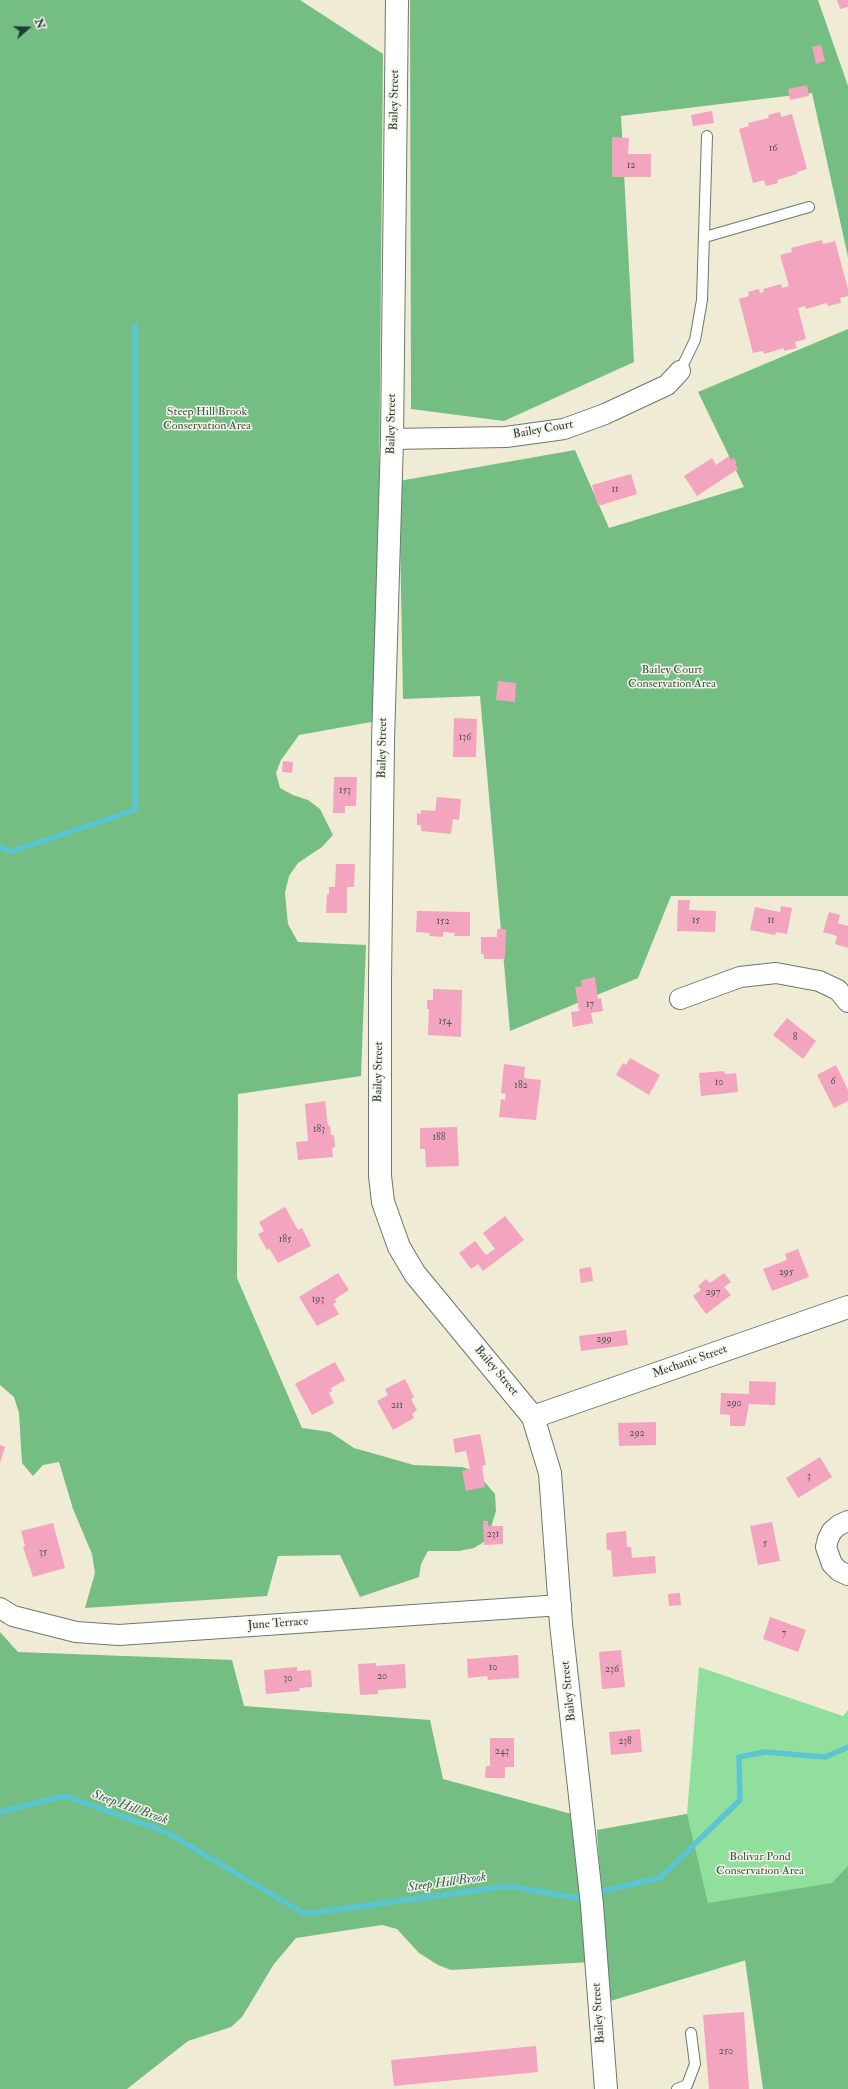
<!DOCTYPE html>
<html>
<head>
<meta charset="utf-8">
<style>
  body { margin:0 }
  #map { position:relative; width:848px; height:2089px; overflow:hidden; background:#f0ebd5; font-family:"IM FELL Double Pica",serif }
  canvas { display:block }
  .north { position:absolute; left:8px; top:8px; width:40px; height:40px; -webkit-text-stroke:3px #f7f3e8; paint-order:stroke; rotate:70deg; font-size:11px; font-weight:700; line-height:16px; text-align:center; color:#1f3d34 }
  .north::after { content:''; display:block; margin:auto; width:14px; height:18px; background:#1f3d34; clip-path:polygon(50% 0,100% 100%,50% 72%,0 100%) }
</style>
</head>
<body>
<div id="map">
<canvas width="848" height="2089"></canvas>
<div class="north">N</div>
</div>
<script>
const context = document.querySelector('canvas').getContext('2d');
context.lineJoin = 'round';
function paint(path, color) { context.fillStyle = color; context.fill(path, 'evenodd'); }
const poly = rows => new Path2D(rows.map(r => 'M' + r).join(''));
function strokePath(path, color, width, dash) { context.strokeStyle = color; context.lineWidth = width; context.lineCap = dash ? 'butt' : 'round'; context.setLineDash(dash || []); context.stroke(path); }
function write(font, color, halo, rows, align = 'center') {
  context.font = font + ' "IM FELL Double Pica",serif'; context.lineWidth = 3; context.setLineDash([]); context.textBaseline = 'middle'; context.strokeStyle = halo; context.fillStyle = color; for (const [text, x, y, turn = 0] of rows) {
    context.save(); context.translate(x, y); context.rotate((+turn || 0) * Math.PI / 180); context.textAlign = isNaN(turn) ? turn : align; if (halo) context.strokeText(text, 0, 0); context.fillText(text, 0, 0); context.restore();
  }
}
paint(poly([
  [699,1667,843,1716,848,1710,848,1930,610,2001,597,1830,687,1814]
]), '#91df9d');
paint(poly([
  [0,0,300,0,383,54,377,721,299,735,281,760,276,773,280,788,293,795,308,800,320,809,333,835,322,847,298,863,289,876,285,893,288,924,298,942,366,945,361,1076,238,1094,237,1278,302,1428,330,1432,354,1448,414,1465,462,1467,475,1471,495,1494,496,1511,487,1540,474,1548,459,1551,428,1551,421,1564,419,1577,360,1597,340,1555,278,1556,267,1596,85,1608,95,1573,92,1554,73,1509,59,1462,43,1465,33,1476,22,1463,19,1413,14,1397,0,1385],
  [410,0,818,0,848,86,848,257,812,93,621,116,634,362,504,421,411,409],
  [848,329,848,896,671,896,638,978,510,1031,480,696,403,699,399,481,575,450,609,528,744,487,698,392],
  [0,1632,18,1652,232,1660,244,1706,430,1720,443,1779,579,1816,591,1962,451,1970,438,1965,419,1953,397,1929,382,1925,296,1938,274,1964,242,2017,231,2027,188,2041,127,2089,0,2089],
  [687,1814,708,1903,832,1883,848,1866,848,2089,763,2089,745,1960,610,2001,597,1830]
]), '#74be84');
strokePath(poly([
  [0,847,10,852,135,810,135,325],
  [0,1812,65,1796,166,1832,305,1914,508,1886,576,1898,586,1895],
  [594,1893,660,1878,740,1800,739,1757,765,1752,825,1757,848,1747]
]), '#59c6d1', 5.5);
paint(poly([
  [837,0,848,0,848,7,840,9],
  [821,45,825,61,816,64,812,47],
  [807,85,809,96,790,100,788,89],
  [712,111,714,123,693,126,691,115],
  [780,112,781,117,792,114,807,169,797,172,797,174,777,180,778,183,766,186,764,180,753,183,739,129,749,126,748,123,769,118,768,115],
  [612,137,629,138,628,154,651,154,651,177,612,177],
  [822,240,823,244,835,241,848,289,848,296,840,298,841,303,828,306,827,303,806,309,805,306,798,308,806,339,795,342,797,348,784,351,784,348,764,354,763,351,753,353,739,299,749,296,748,292,759,289,760,293,764,292,763,289,781,284,782,288,789,286,780,255,792,252,791,248],
  [729,456,731,460,734,458,737,463,735,464,738,469,697,496,684,476,712,458,716,465],
  [631,474,637,494,598,506,592,485],
  [498,681,516,683,515,702,496,700],
  [454,718,477,719,476,757,453,757],
  [283,761,293,762,292,773,282,772],
  [334,777,357,777,356,806,345,806,345,813,333,813],
  [437,797,461,799,459,820,453,819,451,834,421,831,421,825,417,825,417,813,421,814,421,810,435,811],
  [336,864,355,864,354,887,347,887,347,913,326,913,327,894,329,894,329,887,335,887],
  [678,900,690,900,689,910,716,911,715,932,677,931],
  [781,906,792,908,787,934,776,932,775,935,750,930,755,907,780,912],
  [417,911,470,912,470,936,454,936,455,933,443,932,443,937,429,936,430,933,416,932],
  [829,912,840,915,838,923,848,926,848,948,835,944,837,936,823,932],
  [497,929,506,929,505,959,484,959,484,954,481,954,481,937,497,937],
  [595,977,598,999,601,998,603,1011,591,1013,593,1023,573,1027,571,1012,579,1011,575,987,582,986,581,980],
  [433,989,462,990,461,1037,428,1035,429,1009,427,1009,427,1000,433,1000],
  [787,1018,816,1041,803,1059,773,1035],
  [630,1058,660,1075,649,1095,616,1075,623,1063,626,1065],
  [504,1064,525,1067,524,1078,541,1080,536,1120,499,1117,501,1099,505,1100,506,1094,501,1093],
  [836,1065,848,1090,848,1101,834,1108,817,1075],
  [724,1071,725,1074,736,1073,738,1092,701,1096,699,1073],
  [325,1101,328,1126,330,1125,331,1135,334,1135,335,1147,332,1148,333,1157,298,1160,296,1142,308,1141,305,1104],
  [457,1127,459,1166,426,1167,425,1149,420,1149,420,1128],
  [285,1207,298,1230,302,1228,311,1246,278,1263,269,1248,267,1250,258,1234,264,1231,259,1222],
  [505,1216,524,1240,483,1271,478,1264,471,1269,459,1253,475,1241,486,1255,495,1249,483,1233],
  [798,1249,809,1277,772,1291,763,1269,787,1260,785,1254],
  [591,1267,593,1281,581,1283,579,1269],
  [338,1273,349,1290,335,1299,336,1302,333,1304,339,1314,317,1326,299,1297],
  [724,1273,731,1282,724,1287,731,1295,706,1314,693,1296,701,1290,698,1286,706,1279,710,1283],
  [626,1330,628,1345,581,1351,579,1336],
  [335,1362,345,1380,331,1388,332,1391,329,1393,334,1403,312,1415,295,1384],
  [405,1379,414,1397,411,1399,417,1410,412,1414,414,1418,393,1430,377,1401,388,1395,385,1389],
  [749,1381,776,1382,775,1405,749,1404,745,1426,730,1426,730,1415,720,1414,721,1393,749,1394],
  [656,1422,656,1445,619,1446,618,1423],
  [480,1434,486,1465,482,1466,485,1487,466,1491,462,1471,470,1469,466,1451,455,1453,453,1439],
  [0,1445,5,1447,0,1463],
  [820,1457,832,1477,798,1498,786,1478],
  [483,1521,488,1521,488,1526,503,1526,503,1544,484,1545],
  [772,1522,780,1561,758,1565,750,1526],
  [53,1523,65,1568,33,1577,23,1547,25,1546,21,1531],
  [626,1531,627,1547,631,1547,632,1558,655,1556,656,1573,613,1577,611,1550,607,1550,606,1533],
  [680,1593,681,1605,669,1606,668,1594],
  [770,1617,806,1630,798,1652,763,1639],
  [621,1650,625,1687,602,1689,599,1652],
  [518,1655,519,1678,488,1680,487,1676,468,1678,467,1659],
  [376,1663,376,1666,405,1664,406,1688,378,1690,378,1694,360,1695,358,1664],
  [297,1667,297,1671,311,1670,312,1687,299,1688,300,1691,266,1694,264,1670],
  [640,1729,642,1752,611,1755,609,1732],
  [490,1738,514,1738,514,1767,505,1767,505,1778,485,1778,486,1766,490,1766],
  [744,2012,749,2089,709,2089,703,2015],
  [536,2046,538,2072,394,2086,391,2060]
]), '#f3a4bf');
const service = poly([
  [705,237,809,207],
  [680,371,695,340,702,300,707,136],
  [677,2089,687,2085,695,2064,691,2033]
]);
const minor = poly([
  [392,439,506,437,564,429,605,414,667,385,680,371],
  [680,999,740,977,776,973,819,981,838,990,848,1002],
  [848,1521,839,1525,832,1531,828,1539,826,1547,832,1564,839,1571,848,1575],
  [0,1608,13,1616,76,1632,119,1635,561,1605]
]);
const tertiary = poly([
  [397,0,392,439,383,741,380,981,380,1176,383,1202,399,1247,415,1274,533,1417,550,1473,561,1624,592,1905,606,2089],
  [533,1417,848,1307]
]);
strokePath(service, '#687a6c', 12);
strokePath(minor, '#687a6c', 22);
strokePath(tertiary, '#687a6c', 24);
strokePath(service, '#fff', 10);
strokePath(minor, '#fff', 20);
strokePath(tertiary, '#fff', 22);
write('10px', '#545757', null, [
  ["16",773,149],
  ["12",631,166],
  ["11",615,490],
  ["136",465,738],
  ["153",345,791],
  ["15",696,921],
  ["11",771,921],
  ["152",443,922],
  ["17",590,1005],
  ["154",445,1022],
  ["8",795,1038],
  ["6",833,1082],
  ["10",719,1083],
  ["182",521,1086],
  ["183",319,1130],
  ["188",439,1138],
  ["185",285,1240],
  ["295",786,1273],
  ["297",713,1293],
  ["193",318,1300],
  ["299",604,1340],
  ["290",734,1404],
  ["211",397,1406],
  ["292",637,1434],
  ["3",809,1477],
  ["231",493,1535],
  ["5",765,1544],
  ["35",43,1553],
  ["7",784,1634],
  ["10",493,1668],
  ["236",612,1670],
  ["20",382,1677],
  ["30",288,1679],
  ["238",625,1742],
  ["243",502,1752],
  ["250",726,2052]
]);
write('12px', '#1f3d34', '#f7f3e8', [
  ["Bailey Street",395,100,-89],
  ["Bailey Street",392,424,-89],
  ["Bailey Court",543,430,-10],
  ["Bailey Street",383,748,-89],
  ["Bailey Street",379,1072,-89],
  ["Mechanic Street",690,1362,-19],
  ["Bailey Street",496,1371,50],
  ["June Terrace",278,1624,-4],
  ["Bailey Street",569,1691,-96],
  ["Bailey Street",599,2013,-94]
]);
write('12px', '#365d49', '#f7f3e8', [
  ["Steep Hill Brook",207,412],
  ["Conservation Area",207,426],
  ["Bailey Court",672,670],
  ["Conservation Area",672,684],
  ["Bolivar Pond",760,1857],
  ["Conservation Area",760,1871]
]);
write('italic 13px', '#2e5f5b', '#f7f3e8', [
  ["Steep Hill Brook",130,1808,20],
  ["Steep Hill Brook",447,1883,-8]
]);
</script>
</body>
</html>
